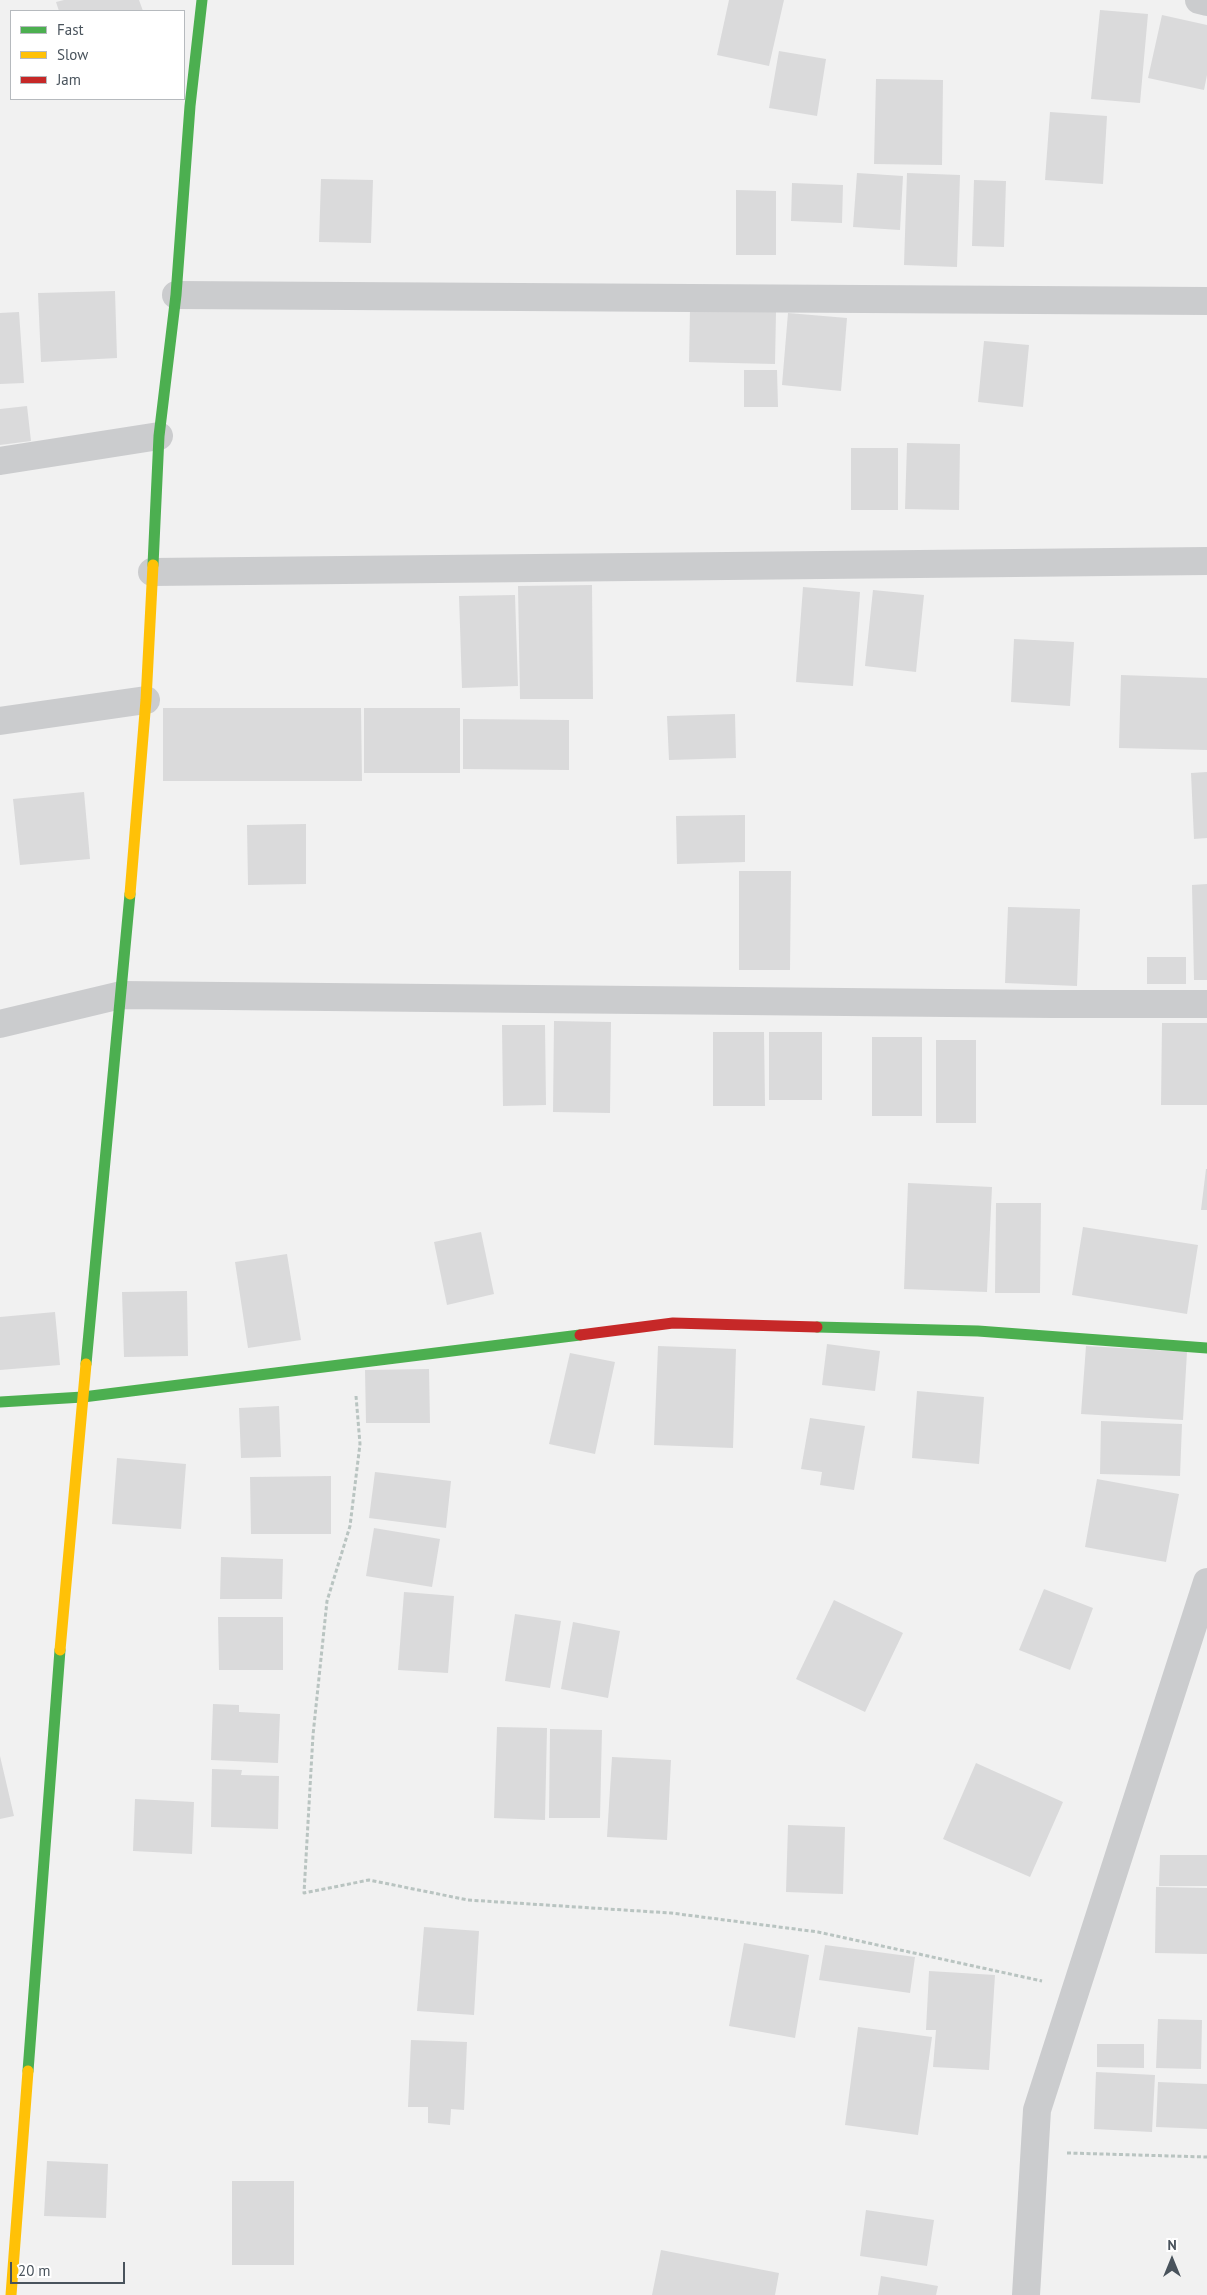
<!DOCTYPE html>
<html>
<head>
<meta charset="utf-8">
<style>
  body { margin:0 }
  #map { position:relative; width:1207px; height:2295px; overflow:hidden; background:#f1f1f1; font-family:"PT Sans",sans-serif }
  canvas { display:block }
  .legend { position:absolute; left:10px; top:10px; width:175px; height:90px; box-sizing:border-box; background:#fff; border:1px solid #b6babe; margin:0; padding:6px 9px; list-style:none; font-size:15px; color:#49535c }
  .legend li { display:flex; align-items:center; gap:10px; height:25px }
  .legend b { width:25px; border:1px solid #b6babe }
  .north { position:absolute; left:1147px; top:2235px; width:50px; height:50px; -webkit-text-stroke:4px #fff; paint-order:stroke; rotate:0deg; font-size:14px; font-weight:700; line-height:20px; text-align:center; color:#49535c }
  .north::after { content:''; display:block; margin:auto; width:18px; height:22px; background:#49535c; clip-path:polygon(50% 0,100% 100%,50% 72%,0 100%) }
  .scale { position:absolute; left:10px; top:2262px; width:115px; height:22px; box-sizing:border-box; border:2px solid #49535c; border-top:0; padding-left:6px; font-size:15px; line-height:18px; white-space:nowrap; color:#49535c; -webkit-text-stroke:4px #fff; paint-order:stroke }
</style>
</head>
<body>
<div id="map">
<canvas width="1207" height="2295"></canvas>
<ul class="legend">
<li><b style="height:6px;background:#4caf50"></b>Fast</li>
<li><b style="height:6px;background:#ffc107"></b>Slow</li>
<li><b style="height:6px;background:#c62828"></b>Jam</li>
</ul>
<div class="north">N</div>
<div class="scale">20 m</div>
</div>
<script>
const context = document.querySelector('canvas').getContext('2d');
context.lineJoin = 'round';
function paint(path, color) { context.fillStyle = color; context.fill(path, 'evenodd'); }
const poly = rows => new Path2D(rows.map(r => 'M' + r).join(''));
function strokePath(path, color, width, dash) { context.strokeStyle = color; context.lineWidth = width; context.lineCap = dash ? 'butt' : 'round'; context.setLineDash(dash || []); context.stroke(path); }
paint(poly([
  [64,0,139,0,143,11,59,11,56,2],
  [729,0,784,0,769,66,717,55],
  [1100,10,1148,14,1140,103,1091,99],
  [1162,15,1207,25,1207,75,1204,90,1148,78],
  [779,51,826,59,817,116,769,108],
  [876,79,943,80,942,165,874,164],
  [1050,112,1107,116,1103,184,1045,180],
  [857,173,903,176,900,230,853,227],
  [907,173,960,175,957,267,904,265],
  [321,179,373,180,371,243,319,242],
  [974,180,1006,181,1004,247,972,246],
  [792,183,843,185,842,223,791,221],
  [736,190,776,191,776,255,736,255],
  [115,291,117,358,41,362,38,293],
  [690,310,776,312,775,364,689,362],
  [19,312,24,383,0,384,0,313],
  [788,313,847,318,841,391,782,385],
  [984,341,1029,345,1023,407,978,402],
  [744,370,777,370,778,407,744,407],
  [27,406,31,441,0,445,0,409],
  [907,443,960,444,959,510,905,509],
  [851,448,898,448,898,510,851,510],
  [592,585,593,699,520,699,518,586],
  [803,587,860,592,853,686,796,682],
  [873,590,924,595,916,672,865,666],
  [515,595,518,686,462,688,459,596],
  [1014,639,1074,642,1070,706,1011,702],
  [1121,675,1207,678,1207,750,1119,748],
  [163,708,361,708,362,781,163,781],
  [364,708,460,708,460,773,364,773],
  [735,714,736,758,669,760,667,716],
  [463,719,569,720,569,770,463,769],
  [1207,772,1207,838,1194,839,1191,773],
  [84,792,90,859,20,865,13,799],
  [745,815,745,862,677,864,676,816],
  [306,824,306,884,248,885,247,825],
  [739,871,791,871,790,970,739,970],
  [1207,884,1207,980,1194,980,1192,885],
  [1008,907,1080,909,1077,986,1005,983],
  [1147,957,1186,957,1186,984,1147,984],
  [554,1021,611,1022,610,1113,553,1112],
  [1162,1023,1207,1023,1207,1105,1161,1105],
  [502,1025,545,1025,546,1105,503,1106],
  [713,1032,764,1032,765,1106,713,1106],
  [769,1032,822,1032,822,1100,769,1100],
  [872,1037,922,1037,922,1116,872,1116],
  [936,1040,976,1040,976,1123,936,1123],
  [1206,1169,1207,1169,1207,1210,1201,1210],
  [908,1183,992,1187,987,1292,904,1289],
  [996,1203,1041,1203,1040,1293,995,1293],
  [1083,1227,1198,1245,1187,1314,1072,1295],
  [481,1232,494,1294,447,1305,434,1242],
  [287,1254,301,1340,248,1348,235,1262],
  [187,1291,188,1356,124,1357,122,1292],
  [55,1312,60,1365,0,1370,0,1317],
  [827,1344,880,1351,875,1391,822,1385],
  [658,1346,736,1349,733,1448,654,1445],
  [1086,1346,1187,1352,1183,1420,1081,1414],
  [570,1353,615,1362,595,1454,549,1444],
  [429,1369,430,1423,366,1423,365,1370],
  [917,1391,984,1397,979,1464,912,1458],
  [279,1406,281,1457,241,1458,239,1408],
  [810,1418,865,1426,854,1490,820,1485,822,1472,801,1469],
  [1101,1421,1182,1424,1180,1476,1100,1474],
  [117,1458,186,1464,181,1529,112,1524],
  [375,1472,451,1481,446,1528,369,1518],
  [331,1476,331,1534,251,1534,250,1477],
  [1097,1479,1179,1494,1166,1562,1085,1547],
  [374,1528,440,1539,432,1587,366,1576],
  [221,1557,283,1559,282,1599,220,1599],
  [1044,1589,1093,1608,1070,1670,1019,1650],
  [404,1592,454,1596,448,1673,398,1670],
  [834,1600,903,1633,865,1712,796,1679],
  [515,1614,561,1621,550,1688,505,1681],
  [218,1617,283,1617,283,1670,219,1670],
  [573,1622,620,1631,608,1698,561,1689],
  [213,1704,239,1705,239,1712,280,1714,278,1763,211,1760],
  [497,1727,547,1728,545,1820,494,1818],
  [550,1729,602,1730,600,1818,549,1818],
  [0,1756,14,1816,0,1819],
  [612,1757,671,1760,667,1840,607,1837],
  [976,1763,1063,1802,1030,1877,943,1839],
  [212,1769,242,1770,241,1775,279,1776,278,1829,211,1827],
  [135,1799,194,1802,192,1854,133,1851],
  [788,1825,845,1827,843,1894,786,1892],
  [1160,1855,1207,1855,1207,1886,1159,1886],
  [1156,1887,1207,1888,1207,1954,1155,1953],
  [424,1927,479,1931,474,2015,417,2011],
  [744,1943,809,1955,795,2038,729,2026],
  [825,1945,915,1957,910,1993,819,1980],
  [929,1971,995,1975,989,2070,933,2067,936,2030,926,2030],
  [1158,2019,1202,2020,1201,2069,1156,2068],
  [858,2027,932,2037,918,2135,845,2125],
  [411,2040,467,2042,464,2110,451,2109,450,2125,428,2123,428,2107,408,2107],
  [1097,2044,1144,2044,1144,2068,1097,2067],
  [1096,2072,1155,2075,1152,2132,1094,2129],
  [1158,2082,1207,2084,1207,2129,1156,2127],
  [47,2161,108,2164,106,2218,44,2216],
  [232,2181,294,2181,294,2265,232,2265],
  [866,2210,934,2220,927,2266,860,2256],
  [661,2250,779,2273,775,2295,652,2295],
  [881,2276,938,2286,936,2295,878,2295]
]), '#dadadb');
strokePath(poly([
  [356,1396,360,1444,350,1526,327,1601,313,1735,304,1893,369,1880,468,1900,671,1913,818,1932,1042,1981],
  [1067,2153,1207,2157]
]), '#b9c4c1', 3, [4, 2.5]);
strokePath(poly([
  [1199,0,1207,2],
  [176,295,1207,301],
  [0,461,159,436],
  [152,572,1207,561],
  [0,721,146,700],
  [0,1024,121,995,1052,1004,1207,1004],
  [1026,2295,1037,2110,1207,1582]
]), '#cbccce', 28);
strokePath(poly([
  [153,565,159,436,176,295,190,106,202,0],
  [817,1327,978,1331,1207,1348],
  [86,1364,130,894],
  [0,1402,83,1397,580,1335],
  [28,2071,60,1650]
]), '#4caf50', 11);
strokePath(poly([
  [130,894,146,700,153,565],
  [60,1650,86,1364],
  [11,2295,28,2071]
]), '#ffc107', 11);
strokePath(poly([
  [580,1335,673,1323,817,1327]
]), '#c62828', 11);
</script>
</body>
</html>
